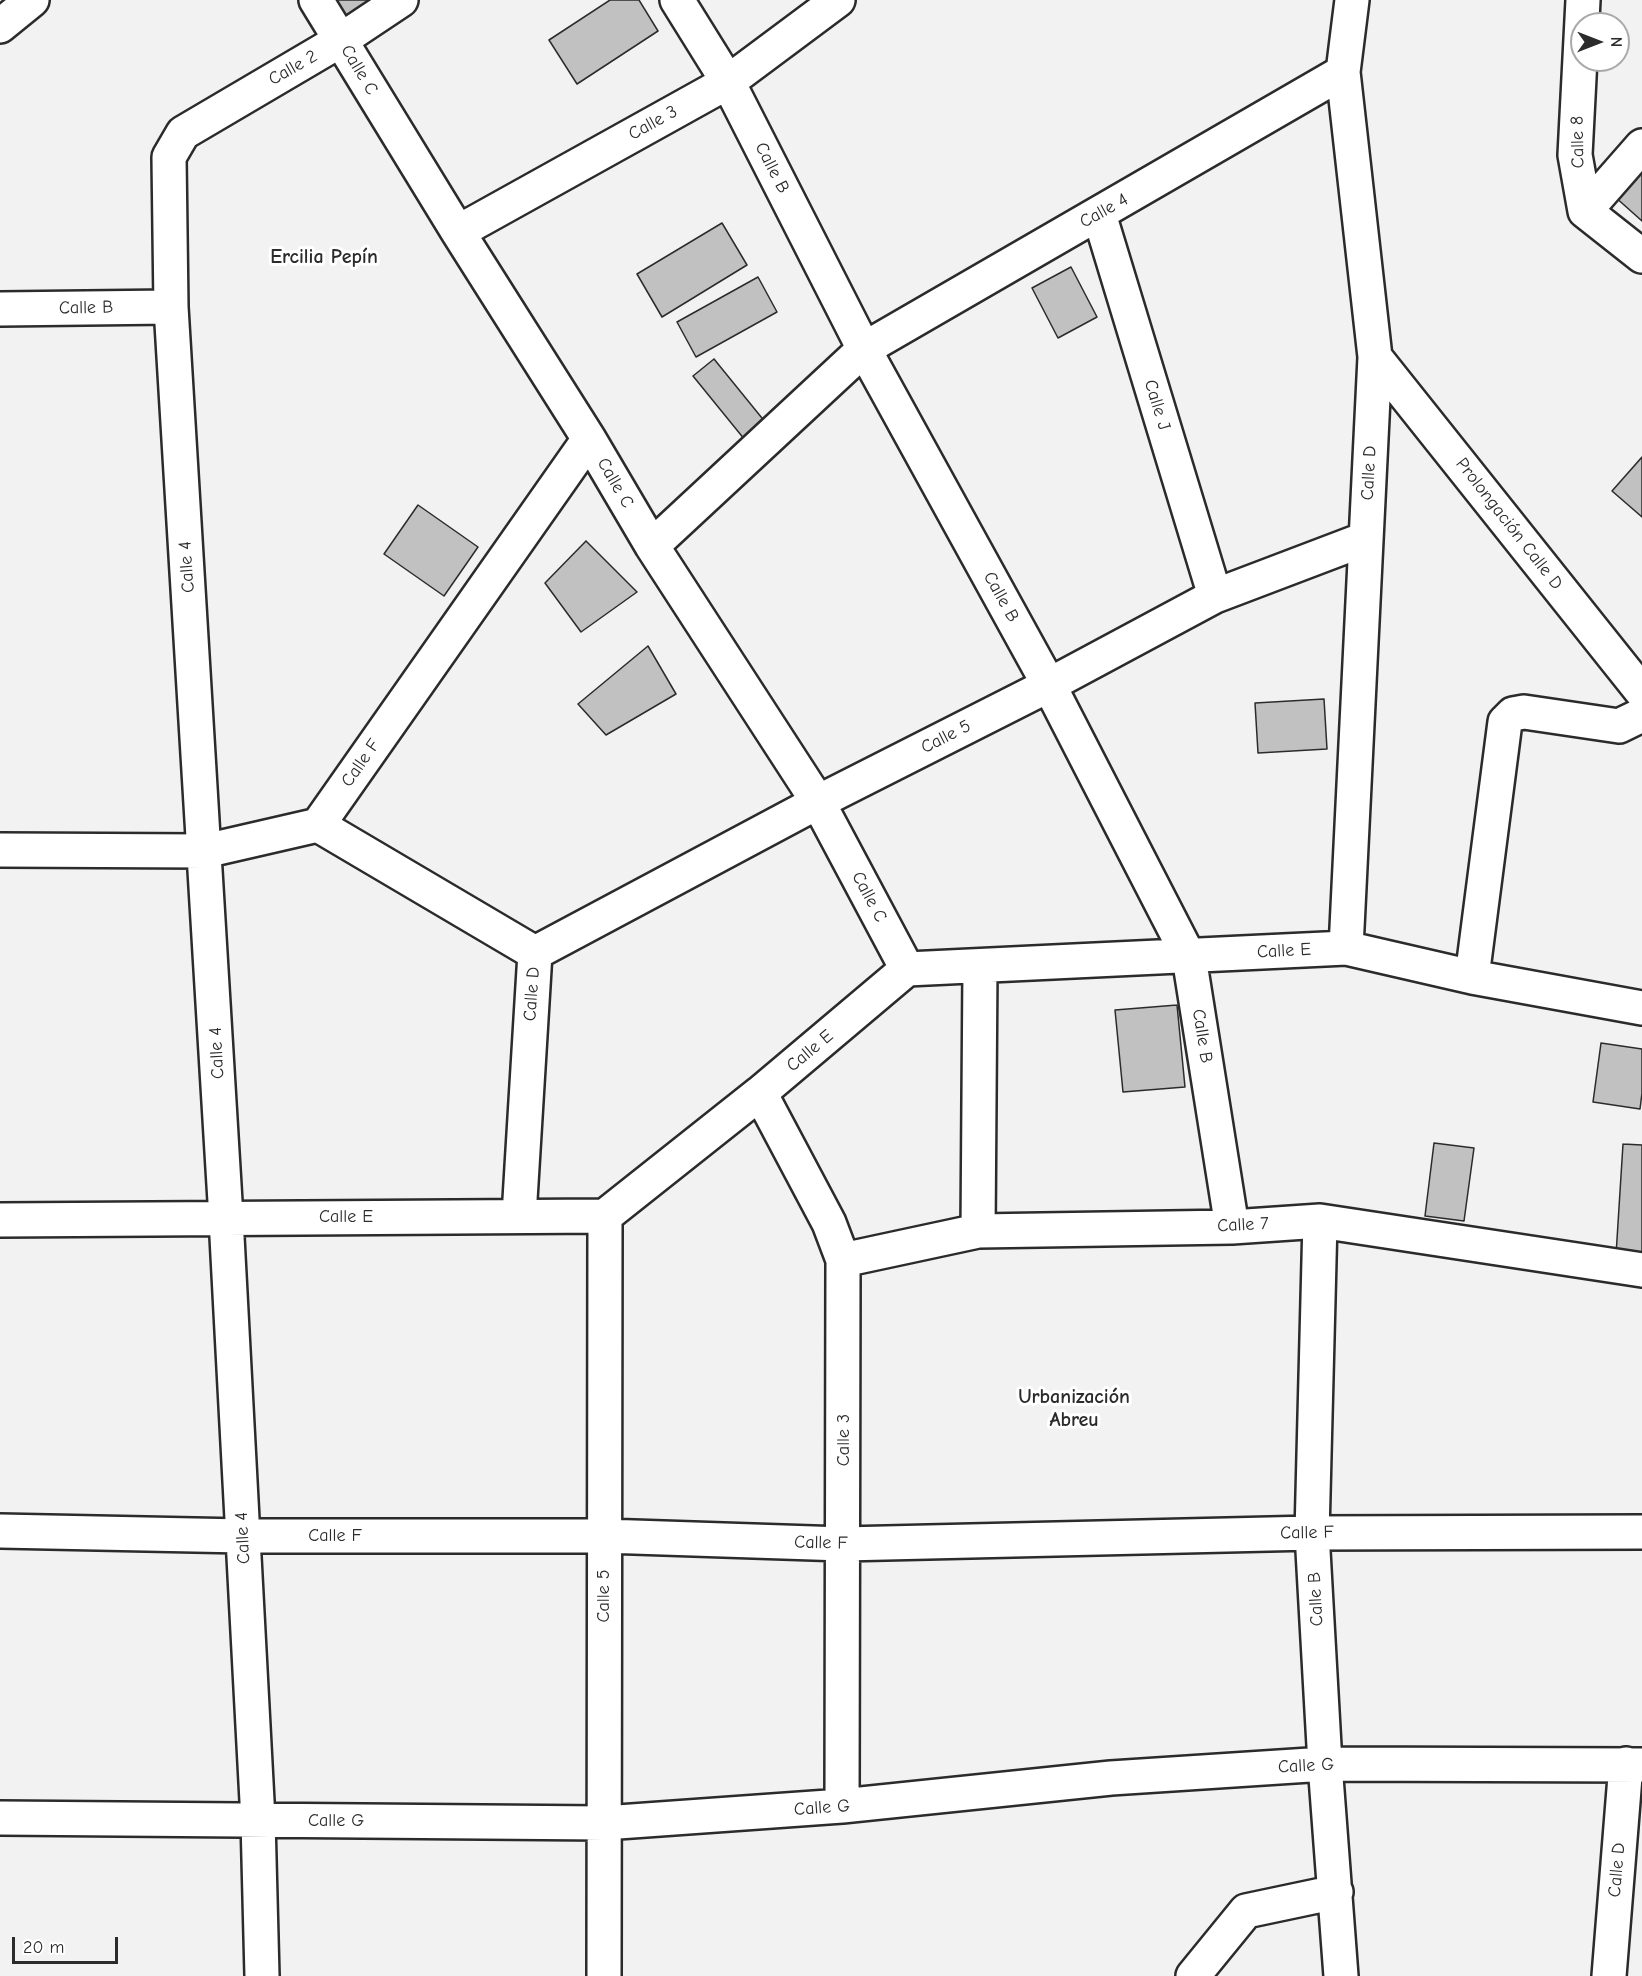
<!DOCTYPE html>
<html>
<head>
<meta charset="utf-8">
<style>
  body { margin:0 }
  #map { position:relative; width:1642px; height:1976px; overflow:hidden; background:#f2f2f2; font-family:"Comic Neue",sans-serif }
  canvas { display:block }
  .north { position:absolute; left:1570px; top:12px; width:60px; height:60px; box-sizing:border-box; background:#fff; border:2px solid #aaa; border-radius:50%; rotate:90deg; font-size:16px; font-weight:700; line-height:24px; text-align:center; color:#2b2b2b }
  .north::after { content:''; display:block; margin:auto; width:21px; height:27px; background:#2b2b2b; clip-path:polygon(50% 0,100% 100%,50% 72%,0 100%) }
  .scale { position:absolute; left:12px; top:1937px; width:106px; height:27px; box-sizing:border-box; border:3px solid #2b2b2b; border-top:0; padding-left:8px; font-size:18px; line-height:21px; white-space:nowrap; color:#2b2b2b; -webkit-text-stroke:4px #fff; paint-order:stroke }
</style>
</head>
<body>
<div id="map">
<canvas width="1642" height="1976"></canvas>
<div class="north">N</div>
<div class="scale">20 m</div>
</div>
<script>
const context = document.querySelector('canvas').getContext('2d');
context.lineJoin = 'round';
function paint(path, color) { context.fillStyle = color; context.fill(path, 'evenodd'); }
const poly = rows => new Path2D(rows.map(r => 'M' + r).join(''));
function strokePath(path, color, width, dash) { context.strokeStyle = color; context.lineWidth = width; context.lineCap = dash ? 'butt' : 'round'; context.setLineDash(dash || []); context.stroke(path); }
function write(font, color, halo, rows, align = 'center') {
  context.font = font + ' "Comic Neue",sans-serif'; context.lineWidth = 6; context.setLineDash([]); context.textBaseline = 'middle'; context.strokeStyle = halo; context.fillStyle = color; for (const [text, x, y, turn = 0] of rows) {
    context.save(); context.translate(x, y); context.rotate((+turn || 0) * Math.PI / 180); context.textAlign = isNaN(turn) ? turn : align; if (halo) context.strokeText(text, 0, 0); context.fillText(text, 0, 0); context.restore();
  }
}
const building = poly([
  [327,0,381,0,340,23,327,0],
  [610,0,639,0,658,31,577,84,549,40,610,0],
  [1642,165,1642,221,1614,196,1642,165],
  [722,223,747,265,662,317,637,274,722,223],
  [1071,267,1097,317,1058,338,1032,288,1071,267],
  [758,277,777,312,696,357,677,322,758,277],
  [714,359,766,423,745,440,693,376,714,359],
  [1642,457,1642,517,1612,491,1642,457],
  [418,505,478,547,444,596,384,554,418,505],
  [586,541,637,592,581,632,545,583,586,541],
  [648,646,676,694,606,735,578,704,648,646],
  [1324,699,1327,749,1258,753,1255,703,1324,699],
  [1177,1005,1185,1087,1123,1092,1115,1010,1177,1005],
  [1601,1043,1642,1049,1642,1093,1640,1109,1593,1102,1601,1043],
  [1434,1143,1474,1148,1464,1221,1425,1216,1434,1143],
  [1623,1144,1642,1145,1642,1257,1616,1255,1623,1144]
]);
paint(building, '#c1c1c1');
strokePath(building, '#2b2b2b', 1.5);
const minor = poly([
  [316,0,458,232,589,439,652,546,818,802,907,969],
  [677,0,728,82,864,349,1049,685,1189,957,1232,1227],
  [1583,0,1575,155,1585,211,1642,256],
  [0,26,32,0],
  [1585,211,1642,146],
  [1099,214,1215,596],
  [458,232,728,82,838,0],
  [0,309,171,307],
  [1375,357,1642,692],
  [652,546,864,349,1343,72],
  [318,825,535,953,519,1216],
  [0,850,205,851,318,825,589,439],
  [1346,948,1375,357,1343,72,1352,0],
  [535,953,818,802,1049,685,1215,596,1365,539],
  [1472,977,1505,722,1513,714,1524,712,1619,726,1642,715],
  [760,1093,829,1223,843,1260,842,1806],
  [0,1220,605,1216,760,1093,907,969,1346,948,1472,977,1642,1008],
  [1320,1221,1312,1533,1325,1764,1341,1976],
  [978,1231,980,967],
  [843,1260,978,1231,1232,1227,1320,1221,1642,1270],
  [0,1531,243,1536,604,1536,843,1544,1312,1533,1642,1532],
  [0,1818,604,1823,842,1806,1111,1778,1325,1764,1642,1765],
  [262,1976,258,1820,226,1218,171,307,169,157,183,133,341,40,401,0],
  [604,1976,605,1216],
  [1193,1976,1246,1911,1336,1892],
  [1609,1976,1626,1764]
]);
strokePath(minor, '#2b2b2b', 38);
strokePath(minor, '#fff', 33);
write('18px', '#2b2b2b', '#fff', [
  ["Calle 2",293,68,-30],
  ["Calle C",359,70,59],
  ["Calle 3",653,123,-29],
  ["Calle 8",1578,142,-91],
  ["Calle B",772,168,63],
  ["Calle 4",1104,211,-29],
  ["Calle B",86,308,-1],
  ["Calle J",1157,405,73],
  ["Calle D",1369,473,-87],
  ["Calle C",615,483,60],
  ["Prolongación Calle D",1509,524,52],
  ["Calle 4",187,567,-94],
  ["Calle B",1001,597,61],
  ["Calle 5",946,737,-27],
  ["Calle F",361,763,-55],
  ["Calle C",869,897,62],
  ["Calle E",1284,951,-3],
  ["Calle D",532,994,-86],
  ["Calle B",1202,1036,81],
  ["Calle E",810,1051,-40],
  ["Calle 4",217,1053,-93],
  ["Calle E",346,1217],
  ["Calle 7",1243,1225,-3],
  ["Calle 3",844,1440,-90],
  ["Calle F",1307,1533,-1],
  ["Calle F",335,1536],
  ["Calle 4",243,1538,-93],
  ["Calle F",821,1543,1],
  ["Calle 5",604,1596,-90],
  ["Calle B",1316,1599,-93],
  ["Calle G",1306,1766,-3],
  ["Calle G",822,1808,-4],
  ["Calle G",336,1821],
  ["Calle D",1617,1870,-85]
]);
write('bold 20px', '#2b2b2b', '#fff', [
  ["Ercilia Pepín",324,257],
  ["Urbanización",1074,1397],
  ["Abreu",1074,1420]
]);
</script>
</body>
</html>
